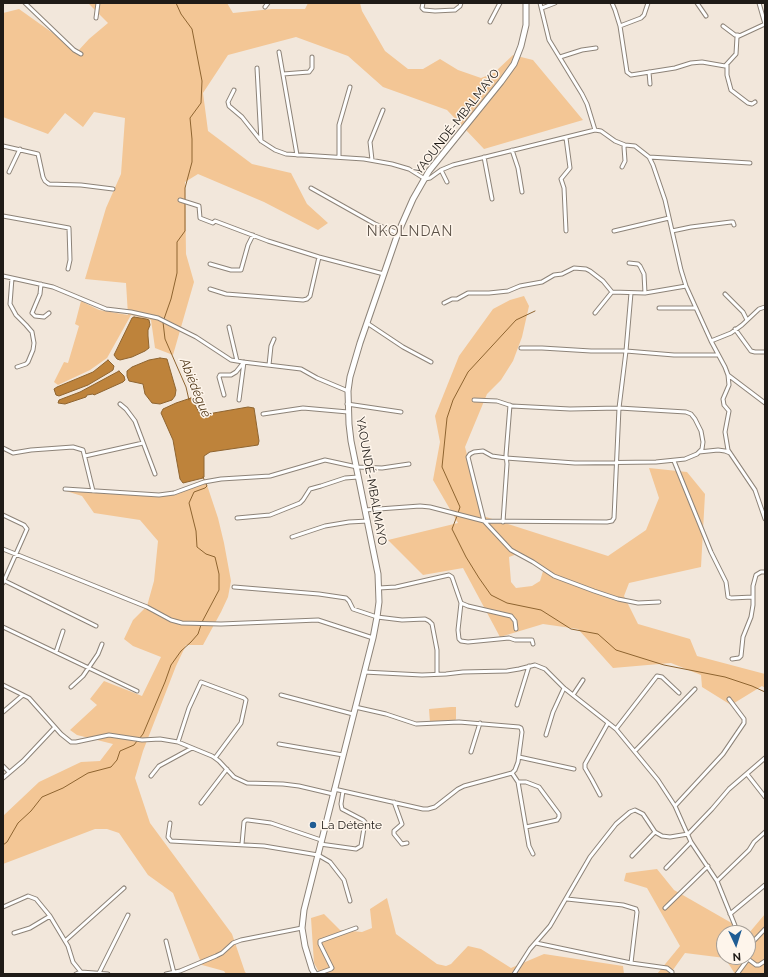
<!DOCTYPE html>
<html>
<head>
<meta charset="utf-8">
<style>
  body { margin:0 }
  #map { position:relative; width:768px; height:977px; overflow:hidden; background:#f2e7db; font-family:Raleway,sans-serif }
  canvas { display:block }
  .frame { position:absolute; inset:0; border:4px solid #1f1b17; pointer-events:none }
  .north { position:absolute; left:716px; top:925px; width:40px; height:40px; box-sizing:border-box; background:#fef5eb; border:1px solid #a59e96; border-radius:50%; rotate:176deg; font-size:11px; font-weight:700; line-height:16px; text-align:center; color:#1f1b17 }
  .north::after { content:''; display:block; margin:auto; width:14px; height:18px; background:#205d94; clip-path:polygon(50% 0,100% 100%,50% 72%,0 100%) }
</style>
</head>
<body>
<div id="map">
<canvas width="768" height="977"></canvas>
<div class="frame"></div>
<div class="north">N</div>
</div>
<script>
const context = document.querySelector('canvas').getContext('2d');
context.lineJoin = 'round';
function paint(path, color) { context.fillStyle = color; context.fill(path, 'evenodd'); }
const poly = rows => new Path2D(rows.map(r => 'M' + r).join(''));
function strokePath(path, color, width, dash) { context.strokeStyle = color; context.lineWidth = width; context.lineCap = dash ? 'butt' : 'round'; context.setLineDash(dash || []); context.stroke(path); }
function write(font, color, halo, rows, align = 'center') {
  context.font = font + ' Raleway,sans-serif'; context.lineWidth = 3; context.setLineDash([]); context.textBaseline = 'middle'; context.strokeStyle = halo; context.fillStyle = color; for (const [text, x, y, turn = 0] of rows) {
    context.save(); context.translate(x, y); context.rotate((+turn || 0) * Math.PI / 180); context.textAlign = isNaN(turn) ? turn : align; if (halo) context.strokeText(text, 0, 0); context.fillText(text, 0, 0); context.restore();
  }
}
paint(poly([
  [88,3,227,3,233,13,272,9,305,9,308,3,360,3,362,11,385,51,408,69,423,69,440,59,458,70,481,78,494,73,513,55,533,60,583,120,484,149,447,110,383,87,348,56,296,37,228,55,203,93,208,131,252,164,291,173,307,204,328,223,318,230,264,202,198,174,185,182,186,254,194,282,173,355,155,348,151,320,131,315,107,358,90,370,58,385,54,382,64,362,68,363,79,326,75,324,81,301,99,310,128,315,126,283,85,279,106,208,121,174,125,118,94,112,83,127,65,113,48,134,3,117,3,13,19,9,78,51,89,39,108,23],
  [524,296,529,306,522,337,513,361,501,380,487,394,465,447,483,516,608,556,646,530,659,498,649,468,687,472,705,494,701,567,629,583,624,596,638,624,690,639,697,656,765,674,765,688,762,686,731,705,702,687,701,675,671,663,613,668,578,629,543,624,500,637,463,568,423,575,388,540,458,523,433,480,440,442,435,416,459,356,493,309,510,300],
  [520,553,544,568,540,581,532,586,516,588,511,582,509,557],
  [206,482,218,518,224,543,231,581,228,597,221,612,203,645,186,645,176,666,143,751,135,778,150,823,232,934,245,972,247,974,226,974,224,971,202,965,173,893,148,875,119,833,107,829,95,829,3,864,3,816,39,782,81,762,100,761,113,744,77,735,70,730,97,705,90,699,104,681,142,696,161,657,133,646,124,639,133,620,147,606,154,581,158,541,140,520,94,513,82,496,66,491,67,489,159,495,174,493],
  [451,707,456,707,456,719,454,722,430,723,429,709],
  [657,869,674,890,749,933,765,914,765,974,735,974,725,958,685,953,670,974,657,974,680,946,647,888,624,881,626,873],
  [724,933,748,933,748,957,724,957],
  [387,898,396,934,437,964,446,966,451,964,468,946,481,949,511,968,544,954,623,966,624,974,320,974,314,963,311,918,324,914,340,930,362,932,372,928,370,909]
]), '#f3c695');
const water = poly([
  [134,317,146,319,149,320,150,325,148,330,148,336,149,348,145,351,132,357,120,360,117,359,114,355,132,318,134,317],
  [160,358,167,359,176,390,175,396,172,400,160,404,152,403,145,394,143,384,129,381,127,376,127,371,132,367,149,360,160,358],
  [108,360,114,366,113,370,110,372,88,385,59,396,56,395,54,389,57,387,93,372,108,360],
  [119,371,124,376,125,380,123,382,94,395,93,394,87,395,86,397,65,404,58,403,59,400,80,392,119,371],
  [191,398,200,414,202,415,248,407,254,408,259,441,258,445,210,452,204,456,204,477,203,478,183,483,180,479,173,440,161,413,163,409,176,403,191,398]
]);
paint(water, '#be833b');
strokePath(water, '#8e6430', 1);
strokePath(poly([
  [176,3,181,14,192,29,202,81,201,103,190,118,192,139,192,162,185,188,185,200],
  [164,319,171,299,177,273,177,242,185,231,185,203],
  [163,322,165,339,186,387,189,400],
  [458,513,460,507,442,467,447,418,453,400,468,372,516,320,535,311],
  [457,516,452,529,466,557,479,578,491,595,507,603,541,610,571,629,598,634,616,650,664,665,725,677,752,686,765,692],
  [202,622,219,590,219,574,215,557,206,554,197,547,196,531,189,503,194,492,205,488,207,486,203,477],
  [139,739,143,734,165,682,171,665,181,651,191,642,198,634,201,625],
  [3,845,7,842,18,823,31,811,42,797,63,788,88,773,111,767,117,760,120,751,134,745,137,741]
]), '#8e6430', 1);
const minor = poly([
  [25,3,74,50,81,54],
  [423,3,422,8,424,10,435,11,455,10,460,6,461,3],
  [540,3,549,40,582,94,587,104,595,130],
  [612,3,615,10,620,26,627,72,631,75,675,68,691,63,702,62,725,66,736,54,737,37,765,24],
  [697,3,706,16],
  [759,3,765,24],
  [265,7,268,3],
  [542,8,555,3],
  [96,18,98,3],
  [490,22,500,3],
  [620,26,641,18,644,15,648,3],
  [723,26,735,35,738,35],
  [279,52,297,155],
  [560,57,582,50,596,48],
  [727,65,727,75,731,90,748,103,752,104,755,102],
  [257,68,261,141],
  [649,72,650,84],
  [283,74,309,72,312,68,312,57],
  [234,90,228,102,229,106,242,117,261,141,275,150,286,154,364,159,392,164,409,169,425,179,430,178,441,170,453,165,595,130,601,131,615,141,625,145,635,146,649,157,653,165,665,200,681,270,686,286,711,341,725,367,728,375,729,385,723,399,724,405,729,411,725,432,728,450,755,490,765,519],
  [3,146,38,154,43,177,45,181,49,184,81,185,113,189],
  [512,150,518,168,522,192],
  [339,157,339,125,350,87],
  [484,157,492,199],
  [649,157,750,163],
  [372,160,370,142,383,110],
  [622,167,625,161,624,147,625,145],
  [441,170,447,182],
  [9,172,20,149],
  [311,188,375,224,398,233],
  [180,200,199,206,200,218,213,223,215,221,268,241,319,257,384,274],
  [3,216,69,228,70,260,68,269],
  [566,231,564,188,561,179,570,168,566,138],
  [614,231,669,218],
  [672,231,691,227,731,222,733,222,734,225],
  [629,263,638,264,640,266,644,274,645,293],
  [210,264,231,270,241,270,248,245,253,235],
  [3,276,53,287,106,309,131,312,158,318,196,337,231,360,243,362,301,369,317,378,348,391],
  [12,278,10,304,16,315,26,325,32,332,34,343,33,350,28,362,26,364,17,367],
  [41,284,40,294,32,313,35,316,44,317,49,313],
  [210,289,226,294,303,300,307,299,310,296,319,257],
  [725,294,743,312,747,320],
  [444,303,452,299,457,299,468,293,489,293,508,291,520,286,542,282,554,275,562,274,574,268,586,269,590,271,603,281,612,292,645,293,686,286],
  [659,308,696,308],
  [595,313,612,292],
  [367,323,403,347,431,362],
  [229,327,237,361],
  [735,329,751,351,755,352,765,352],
  [711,341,731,333,742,325,759,309,765,307],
  [521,348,542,348,591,351,626,351,631,293],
  [269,365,271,346,274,339],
  [728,375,765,403],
  [224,395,219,377,220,375,231,375,236,372,244,362],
  [239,400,244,362],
  [474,400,497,401,512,406,570,409,619,408,686,412,691,414,695,419,701,431,703,442,702,449,697,454,685,459,656,462,575,463,506,458,492,456,483,451,474,452,470,454,468,457,484,521,511,550,533,562,554,576,594,591,618,599,638,603,659,602],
  [120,404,126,409,135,421,155,474],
  [347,404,401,412],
  [263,414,303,408,348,412],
  [3,448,13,453,31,450,73,447,83,450,93,491],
  [699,452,718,450,725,451,730,453],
  [85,456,143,443],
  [674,461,711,552,726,582,728,597,731,598,753,597],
  [65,489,159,495,174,493,204,482,221,479,270,476,325,460,357,467,382,468,409,464],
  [365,510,420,506,430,507,484,521,607,522,612,521,614,518,619,408,626,351,674,355,718,355],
  [3,515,24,525,27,529,3,583],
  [237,518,270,515,300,503,303,500,310,489,321,486,345,478,358,477],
  [503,522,507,464,506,455,510,405],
  [292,537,325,526,349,522,368,521],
  [3,549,147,607,171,620,182,623,221,624,318,620,373,638],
  [3,580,96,626],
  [234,587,319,594,346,598,349,601,353,609,377,617,402,620,425,619,429,621,432,624,437,650,437,674],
  [379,588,396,587,449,575,452,577,461,603,468,606,511,616,515,621,516,629],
  [461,603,458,630,459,639,461,641,468,642,509,638,515,640,532,640,533,644],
  [3,627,137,691],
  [56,652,63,631],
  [732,659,739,658,741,656,743,637,751,617,753,605,753,586,756,575,761,572,765,572],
  [364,672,422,675,446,674,463,672,507,671,519,669,535,665,545,669,564,688,616,729,658,780,675,806,691,842,717,881,738,933],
  [3,685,29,698,61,734,71,742,76,742,109,735,142,740,160,739,178,742],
  [71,687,83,676,98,654,102,644],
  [281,695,353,714],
  [573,695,583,680],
  [517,705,529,666],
  [3,712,23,695],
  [616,729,657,676,662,677,679,693],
  [546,735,553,712,564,688],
  [279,744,343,755],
  [635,751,695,689],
  [471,752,480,723],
  [519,757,574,769],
  [215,758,241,723,246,700,244,698,201,682,189,708,178,742,212,756,215,758,219,761,234,777,247,783,283,784,299,786,333,794],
  [3,766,9,772],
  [512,773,518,782,529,846,533,854],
  [747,774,765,797],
  [151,776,159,766,192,748],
  [3,778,23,761,55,727],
  [518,782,526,782,539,787,559,814,559,817,557,820,526,827],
  [334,789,423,809,428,809,435,807,458,789,464,786,512,773,515,770,518,762,522,732,521,728,519,727,459,722,416,724,386,714,355,707],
  [600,795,592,780,585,768,585,764,608,723],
  [394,802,402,824,394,831,394,834,402,844,407,843],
  [201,803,227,769],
  [675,806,723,754,744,723,744,719,729,699],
  [170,823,168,837,171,841,264,846,318,855,330,862,344,880,350,901],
  [242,844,244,822,246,820,248,820,271,823,321,840],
  [320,844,356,849,361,846,365,822,363,820,342,809,341,804,343,791],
  [632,856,655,832],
  [666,868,691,842],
  [717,881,749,850,754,842,765,832],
  [567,899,623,905,636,909,637,912,631,963],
  [3,907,28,896,36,899,50,916,68,946,73,962,81,972],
  [665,908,708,866],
  [730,914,765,885],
  [14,933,30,928,50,916],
  [65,941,124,888],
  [166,941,174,973],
  [536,943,631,963,667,968,672,972,672,974],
  [748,947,765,929],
  [748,959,756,965,759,965,765,961],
  [99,973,128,915],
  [76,974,81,972,108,974],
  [166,974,180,971,216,956,222,953,233,943,241,940,302,928],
  [317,974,331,969,332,968,320,944,320,941,356,928],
  [514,974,530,949,550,926,590,857,616,824,630,812,635,810,643,814,655,832,662,836,670,837,688,834,712,809,729,789,765,758],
  [737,974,748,959,747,957]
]);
const trunk = poly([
  [315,974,312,969,305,946,302,928,304,910,373,638,377,617,379,602,378,574,351,441,349,424,348,391,350,377,360,343,398,233,413,199,429,171,501,82,514,64,521,46,526,25,526,3]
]);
strokePath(minor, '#8d8378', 5);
strokePath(trunk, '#8d8378', 7);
strokePath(minor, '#fff', 3);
strokePath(trunk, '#fff', 5);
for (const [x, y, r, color] of [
  [313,825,4,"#205d94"]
]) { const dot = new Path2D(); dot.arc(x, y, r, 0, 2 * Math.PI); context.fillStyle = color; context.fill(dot); strokePath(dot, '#fef5eb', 1.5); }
write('12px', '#1f1b17', '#fef5eb', [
  ["YAOUNDÉ-MBALMAYO",457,122,-52],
  ["YAOUNDÉ-MBALMAYO",371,481,80]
]);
write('12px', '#1f1b17', '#fef5eb', [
  ["La Détente",321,825]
], 'left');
write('italic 13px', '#4f3617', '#fef5eb', [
  ["Abiédégué",195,388,68]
]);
context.letterSpacing = '1px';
write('14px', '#5c5248', '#fef5eb', [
  ["NKOLNDAN",410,232]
]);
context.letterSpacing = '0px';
</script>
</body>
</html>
